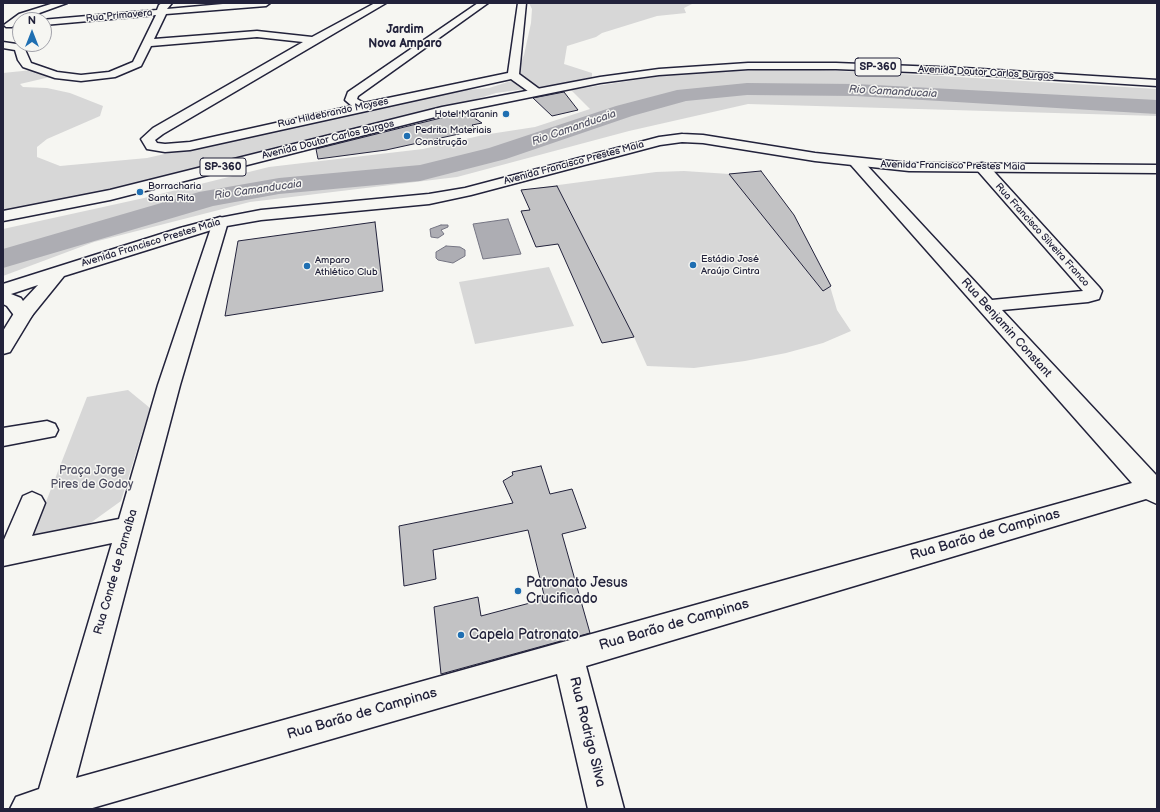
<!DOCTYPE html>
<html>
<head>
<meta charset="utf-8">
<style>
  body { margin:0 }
  #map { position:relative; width:1160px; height:812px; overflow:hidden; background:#f6f6f2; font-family:"Balsamiq Sans",sans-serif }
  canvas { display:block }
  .frame { position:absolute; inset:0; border:4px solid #22223b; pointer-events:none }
  .north { position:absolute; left:12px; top:12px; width:40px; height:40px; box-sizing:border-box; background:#f6f6f2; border:1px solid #a1a1a9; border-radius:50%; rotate:0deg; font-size:11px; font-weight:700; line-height:16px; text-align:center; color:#22223b }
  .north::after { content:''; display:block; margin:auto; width:14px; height:18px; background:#1f6fb2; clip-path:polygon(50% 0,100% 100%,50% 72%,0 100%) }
</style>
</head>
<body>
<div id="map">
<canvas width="1160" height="812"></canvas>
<div class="frame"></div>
<div class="north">N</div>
</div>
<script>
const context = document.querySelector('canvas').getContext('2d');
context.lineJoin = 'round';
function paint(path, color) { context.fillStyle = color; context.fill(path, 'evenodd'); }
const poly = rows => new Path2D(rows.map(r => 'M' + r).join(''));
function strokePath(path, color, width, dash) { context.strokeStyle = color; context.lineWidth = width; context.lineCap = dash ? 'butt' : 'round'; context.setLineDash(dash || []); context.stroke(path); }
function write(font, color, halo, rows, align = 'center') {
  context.font = font + ' "Balsamiq Sans",sans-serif'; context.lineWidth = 3; context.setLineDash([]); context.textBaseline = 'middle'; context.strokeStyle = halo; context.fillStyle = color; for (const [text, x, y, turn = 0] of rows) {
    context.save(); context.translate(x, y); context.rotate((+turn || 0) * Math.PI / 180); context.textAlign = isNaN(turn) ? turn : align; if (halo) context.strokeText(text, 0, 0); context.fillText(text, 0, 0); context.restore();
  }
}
paint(poly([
  [529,3,694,3,684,8,686,13,657,16,602,33,596,37,567,46,564,64,592,73,592,77,568,83,496,93,444,109,252,160,3,213,3,73,32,70,47,72,50,77,20,84,23,87,47,88,70,93,103,106,100,116,47,139,37,147,37,157,60,166,147,158,432,93,489,88,517,79,520,72,516,64,521,61,524,55,531,23,532,9],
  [798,69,942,76,1157,89,1157,116,748,104,629,131,457,177,250,202,94,242,3,276,3,229,144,198,269,167,423,149,483,135,535,127,590,109,571,90,660,76,716,71],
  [684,171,729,174,761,171,794,215,829,283,837,310,851,331,823,343,786,353,745,361,694,368,647,366,634,337,603,343,558,244,536,247,521,211,530,210,521,190,656,172],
  [549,267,574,326,475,344,459,282],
  [128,390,150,408,121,501,89,524,33,535,87,397]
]), '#d7d7d7');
const water = poly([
  [508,219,521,254,483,259,473,224,508,219],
  [441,225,448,225,448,227,441,230,444,234,438,238,431,237,430,229,441,225],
  [446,246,460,247,465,250,465,256,453,263,438,260,436,258,436,252,446,246]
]);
paint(water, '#adadb3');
strokePath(water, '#757583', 1);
paint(poly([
  [747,83,856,84,1157,100,1157,114,856,96,747,95,686,101,632,116,506,159,420,181,279,194,213,206,3,268,3,249,199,192,279,178,420,165,489,148,616,106,677,90,747,83]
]), '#adadb3');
const building = poly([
  [564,92,578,110,552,116,533,98,564,92],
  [465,112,482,123,472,125,477,130,386,150,318,159,316,149,465,112],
  [761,171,794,215,831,286,823,291,729,174,761,171],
  [557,186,634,337,602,343,558,244,536,247,521,211,530,210,521,190,557,186],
  [375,222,383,291,225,316,238,241,375,222],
  [541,466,550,494,572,489,586,528,562,534,590,633,441,674,434,607,478,597,481,616,545,599,528,530,433,550,436,579,404,586,399,526,513,503,503,481,513,475,512,472,541,466]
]);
paint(building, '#c2c2c4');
strokePath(building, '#22223b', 1);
const minor = poly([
  [54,3,67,3,20,20,12,27,6,27,4,25,19,14,54,3],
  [162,3,172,3,167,9,234,3,270,3,266,6,166,14,154,39,257,31,312,37,375,3,386,3,163,134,155,140,157,143,165,144,190,142,352,106,345,100,348,92,478,3,488,3,358,96,357,99,364,103,508,73,518,3,526,3,519,74,542,91,536,95,532,94,511,79,190,150,165,152,147,149,141,139,153,128,303,42,257,37,151,46,141,66,115,77,81,81,55,78,23,67,18,60,15,50,3,48,3,42,23,45,31,63,57,72,81,75,109,72,133,62,156,15,44,25,44,20,41,20,157,10,159,5,162,3],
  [856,158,861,159,992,300,1083,291,977,170,975,167,977,164,982,163,987,164,1099,287,1102,291,1099,299,1088,302,1002,310,1157,476,1157,504,1146,499,586,666,624,809,588,809,557,674,89,809,10,809,16,797,39,789,112,543,3,566,3,542,23,496,32,492,41,496,45,503,32,536,119,519,158,385,214,219,220,217,226,219,228,222,180,385,76,778,1132,483,851,165,849,162,851,159,856,158],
  [23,308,30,310,33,314,10,352,3,354,3,331,16,310,23,308],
  [47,421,55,424,58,430,55,436,3,446,3,428,47,421]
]);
const tertiary = poly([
  [682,134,703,135,815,153,909,163,1157,165,1157,173,909,171,815,161,703,143,682,142,660,145,471,195,429,204,261,220,221,227,64,276,30,318,23,320,16,318,7,306,3,304,3,284,180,228,214,219,261,210,429,194,465,188,659,137,682,134],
  [38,285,23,301,21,298,11,294,38,285]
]);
const primary = poly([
  [748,63,836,63,964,68,1157,80,1157,86,964,74,836,69,748,69,659,75,600,83,443,115,110,200,3,221,3,211,110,190,442,107,600,77,659,69,748,63]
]);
strokePath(minor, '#22223b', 3);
strokePath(tertiary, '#22223b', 3);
strokePath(primary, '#22223b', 3);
paint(minor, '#f6f6f2');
paint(tertiary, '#f6f6f2');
paint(primary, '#f6f6f2');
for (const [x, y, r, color] of [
  [506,114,4,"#1f6fb2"],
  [407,136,4,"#1f6fb2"],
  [140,192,4,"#1f6fb2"],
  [693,265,4,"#1f6fb2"],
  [307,266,4,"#1f6fb2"],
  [518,591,4,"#1f6fb2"],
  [461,635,4,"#1f6fb2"]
]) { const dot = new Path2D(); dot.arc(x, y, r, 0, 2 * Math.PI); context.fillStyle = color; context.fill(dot); strokePath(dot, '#f6f6f2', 1.5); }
write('10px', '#22223b', '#f6f6f2', [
  ["Rua Primavera",119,16,-5],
  ["Avenida Doutor Carlos Burgos",986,73,3],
  ["Rua Hildebrando Mcyses",333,113,-12],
  ["Avenida Doutor Carlos Burgos",328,140,-14],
  ["Avenida Francisco Prestes Maia",574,163,-15],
  ["Avenida Francisco Prestes Maia",953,166,1],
  ["Rua Francisco Silveira Franco",1042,235,48],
  ["Avenida Francisco Prestes Maia",151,243,-17]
]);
write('10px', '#22223b', '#f6f6f2', [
  ["Hotel Maranin",498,114,"right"],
  ["Pedrita Materiais",415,130],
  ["Construção",415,142],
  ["Borracharia",148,186],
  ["Santa Rita",148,198],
  ["Estádio José",701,259],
  ["Araújo Cintra",701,271],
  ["Amparo",315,260],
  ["Athlético Club",315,272]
], 'left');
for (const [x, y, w] of [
  [878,67,46],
  [223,167,46]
]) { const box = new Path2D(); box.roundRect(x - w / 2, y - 9, w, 18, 3); context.fillStyle = '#f6f6f2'; context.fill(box); strokePath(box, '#22223b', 1); }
write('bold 11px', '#22223b', null, [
  ["SP-360",878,67],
  ["SP-360",223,167]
]);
write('italic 11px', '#535365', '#f6f6f2', [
  ["Rio Camanducaia",893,92,3],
  ["Rio Camanducaia",574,128,-19],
  ["Rio Camanducaia",258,190,-8]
]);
write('bold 12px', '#22223b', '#f6f6f2', [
  ["Jardim",405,30],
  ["Nova Amparo",405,44]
]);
write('12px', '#22223b', '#f6f6f2', [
  ["Rua Benjamin Constant",1006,328,48],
  ["Rua Conde de Parnaíba",116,572,-74]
]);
write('12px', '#4f4f62', '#f6f6f2', [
  ["Praça Jorge",92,471],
  ["Pires de Godoy",92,485]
]);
write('14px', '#22223b', '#f6f6f2', [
  ["Rua Barão de Campinas",985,535,-16],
  ["Rua Barão de Campinas",674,625,-16],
  ["Rua Barão de Campinas",362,714,-16],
  ["Rua Rodrigo Silva",587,732,76]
]);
write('14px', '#22223b', '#f6f6f2', [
  ["Patronato Jesus",526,583],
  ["Crucificado",526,599],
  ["Capela Patronato",469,635]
], 'left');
</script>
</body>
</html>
